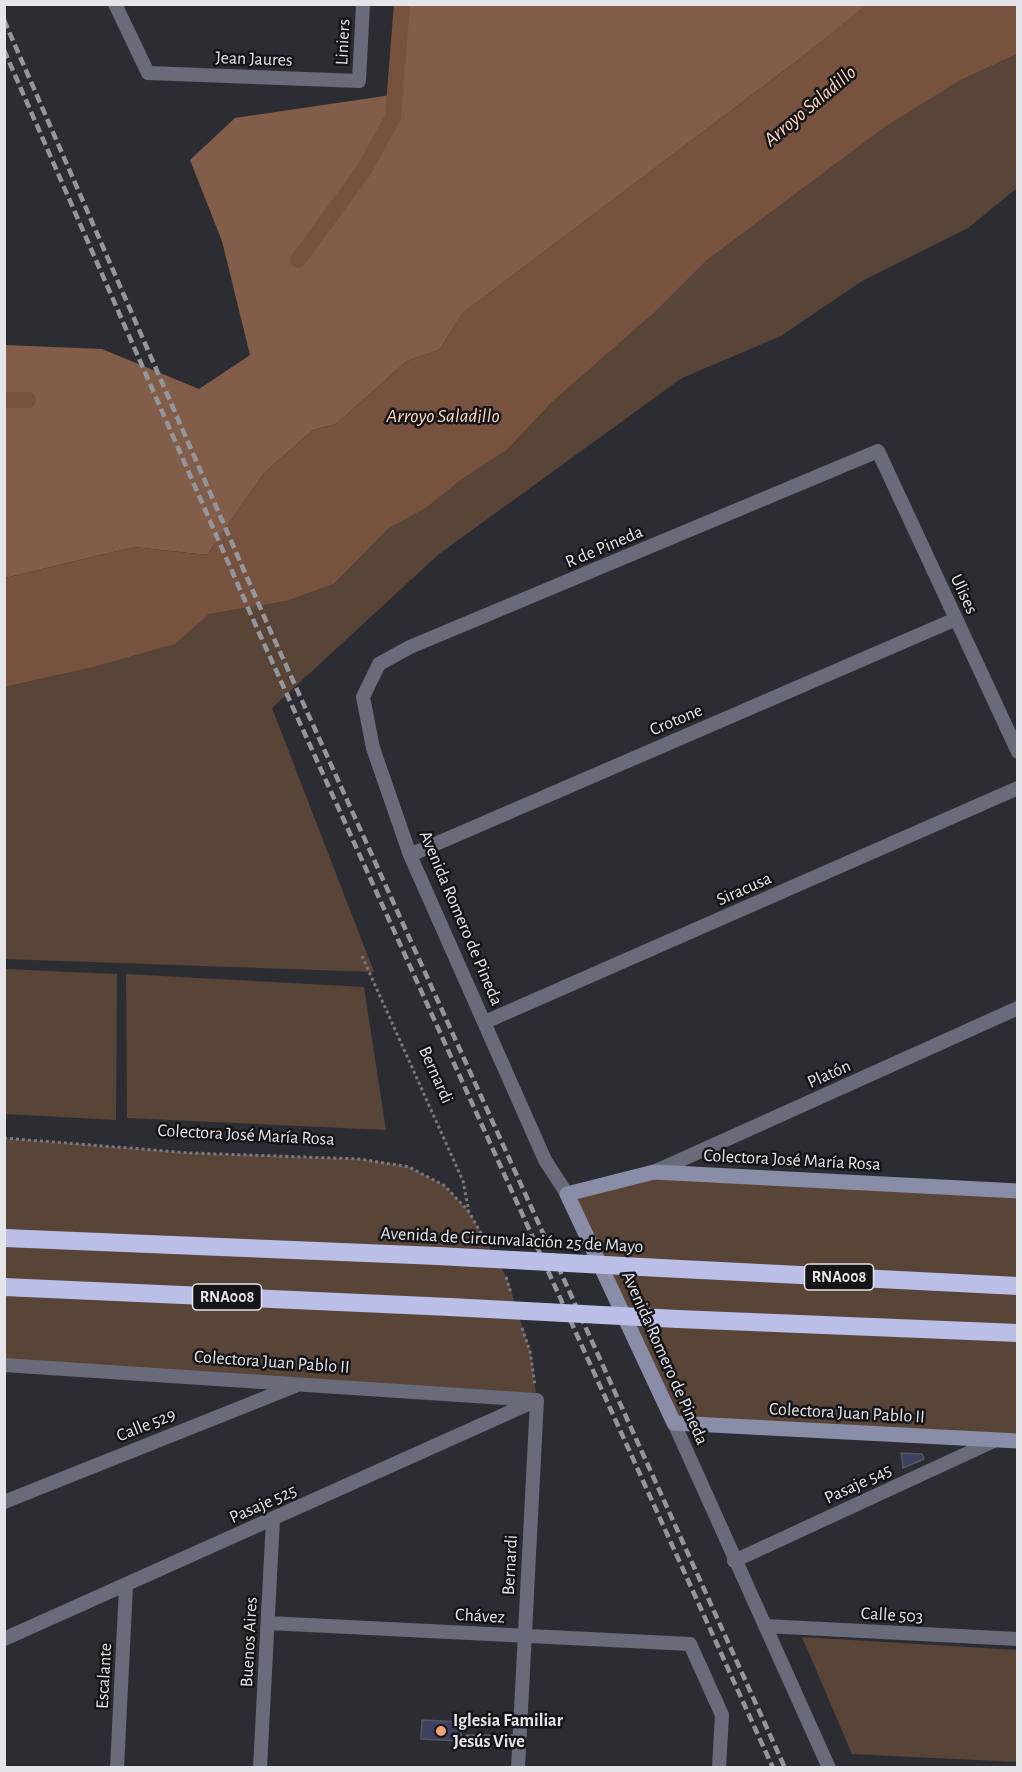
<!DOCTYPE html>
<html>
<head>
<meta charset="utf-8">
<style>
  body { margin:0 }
  #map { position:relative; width:1022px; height:1772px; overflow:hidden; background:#2c2d33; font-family:"Alegreya Sans",sans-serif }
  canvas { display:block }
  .frame { position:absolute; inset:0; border:6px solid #e4e4e9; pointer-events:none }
</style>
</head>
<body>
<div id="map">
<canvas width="1022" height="1772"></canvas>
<div class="frame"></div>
</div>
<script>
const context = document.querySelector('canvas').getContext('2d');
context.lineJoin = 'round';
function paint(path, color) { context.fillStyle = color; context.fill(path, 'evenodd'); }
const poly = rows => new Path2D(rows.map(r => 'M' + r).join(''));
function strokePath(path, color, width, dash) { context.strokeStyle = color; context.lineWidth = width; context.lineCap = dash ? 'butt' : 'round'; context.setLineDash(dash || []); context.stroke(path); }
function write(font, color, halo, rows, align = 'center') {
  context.font = font + ' "Alegreya Sans",sans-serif'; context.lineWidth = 5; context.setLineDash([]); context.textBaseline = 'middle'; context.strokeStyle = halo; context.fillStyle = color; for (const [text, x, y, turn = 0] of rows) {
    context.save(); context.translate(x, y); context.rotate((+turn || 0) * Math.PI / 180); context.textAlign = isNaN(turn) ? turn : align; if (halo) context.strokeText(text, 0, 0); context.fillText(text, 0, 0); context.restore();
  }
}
paint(poly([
  [1017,54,1017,188,968,228,862,281,781,336,682,378,439,554,272,708,374,972,5,959,5,687,94,667,174,644,209,614,287,601,334,584,388,529,426,508,462,479,507,450,551,403,656,311,707,260,885,127,959,81],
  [5,969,117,974,116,1120,5,1114],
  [126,974,364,987,386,1130,127,1118],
  [4,1138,191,1153,360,1159,409,1167,445,1186,469,1212,507,1278,530,1351,537,1400,5,1365],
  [654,1172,1017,1191,1017,1441,674,1423,567,1194],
  [802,1637,1017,1650,1017,1762,852,1754]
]), '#594438');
paint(poly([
  [405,5,867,5,802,57,463,313,439,350,407,361,336,424,313,430,264,473,207,555,134,547,5,578,5,345,102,349,199,389,250,355,222,241,190,160,235,118,391,95]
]), '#825d49');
paint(poly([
  [867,4,1017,5,1017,54,959,81,885,127,707,260,656,311,551,403,507,450,462,479,426,508,388,529,334,584,287,601,209,614,175,644,94,667,5,687,5,578,134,547,207,555,264,473,313,430,336,424,407,361,439,350,463,313,802,57]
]), '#77533f');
strokePath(poly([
  [298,260,364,170,393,117,402,4],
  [4,400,28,400]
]), '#77533f', 16);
const building = poly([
  [901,1453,922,1454,924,1459,903,1468,901,1453],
  [422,1720,462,1722,461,1741,421,1739,422,1720]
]);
paint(building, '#3e4062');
strokePath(building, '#56575e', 1.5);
strokePath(poly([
  [362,956,463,1181,469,1212,486,1242],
  [4,1138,191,1153,360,1159,409,1167,445,1186,469,1212],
  [506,1277,511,1293],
  [522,1328,530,1351,535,1386]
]), '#79797f', 3, [3, 3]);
strokePath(poly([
  [468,1738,519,1738]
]), '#696b7b', 7);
strokePath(poly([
  [115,4,148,73,359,81,363,4],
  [410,855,956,619],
  [485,1022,1018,788],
  [654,1172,1018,1008],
  [567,1194,545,1160,410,855,373,748,363,697,379,664,410,647,878,451,1018,752],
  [4,1365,535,1400],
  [674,1423,829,1768],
  [4,1502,295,1386],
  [734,1561,996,1440],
  [268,1623,690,1644,722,1715,719,1768],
  [765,1626,1018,1639],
  [4,1639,537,1400],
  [117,1768,126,1586],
  [260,1768,273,1519],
  [518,1768,537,1400]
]), '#696b7b', 14);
strokePath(poly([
  [1018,1191,654,1172,567,1194,674,1423,1018,1441]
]), '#8a8da7', 15);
strokePath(poly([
  [4,1238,438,1256],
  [661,1268,1018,1286],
  [4,1287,450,1307],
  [678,1319,1018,1333]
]), '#bbbfe7', 18);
strokePath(poly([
  [4,20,266,621,785,1768],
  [4,50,256,626,773,1768]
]), '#95969b', 4.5, [9, 4.5]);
strokePath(poly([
  [438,1256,661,1268],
  [450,1307,678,1319]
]), '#bbbfe7', 18);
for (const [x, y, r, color] of [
  [441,1731,6,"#efa377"]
]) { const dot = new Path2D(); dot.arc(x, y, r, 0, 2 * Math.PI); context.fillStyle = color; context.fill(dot); strokePath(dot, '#151518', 2); }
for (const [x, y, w] of [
  [839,1277,69],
  [227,1297,69]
]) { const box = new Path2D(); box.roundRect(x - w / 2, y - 13, w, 26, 4.5); context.fillStyle = '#151518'; context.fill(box); strokePath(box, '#e4e4e9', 1.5); }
write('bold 16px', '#e4e4e9', null, [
  ["RNA008",839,1277],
  ["RNA008",227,1297]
]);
write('18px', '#e4e4e9', '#151518', [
  ["Liniers",343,42,-87],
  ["Jean Jaures",254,59,2],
  ["R de Pineda",604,547,-23],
  ["Ulises",964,594,65],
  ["Crotone",676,720,-23],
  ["Siracusa",744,889,-24],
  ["Avenida Romero de Pineda",461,918,67],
  ["Platón",829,1074,-24],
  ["Bernardi",436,1075,66],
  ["Colectora José María Rosa",246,1135,3],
  ["Colectora José María Rosa",792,1160,3],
  ["Avenida de Circunvalación 25 de Mayo",512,1240,3],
  ["Avenida Romero de Pineda",665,1358,66],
  ["Colectora Juan Pablo II",272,1362,4],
  ["Colectora Juan Pablo II",847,1413,3],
  ["Calle 529",146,1425,-22],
  ["Pasaje 545",858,1484,-25],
  ["Pasaje 525",263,1504,-24],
  ["Bernardi",510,1565,-87],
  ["Calle 503",892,1615,3],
  ["Chávez",480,1616,3],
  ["Buenos Aires",249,1642,-87],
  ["Escalante",104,1676,-87]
]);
write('bold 18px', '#e4e4e9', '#151518', [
  ["Iglesia Familiar",453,1721],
  ["Jesús Vive",453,1742]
], 'left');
write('italic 20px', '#ffd8c2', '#151518', [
  ["Arroyo Saladillo",810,106,-40],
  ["Arroyo Saladillo",443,416]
]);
</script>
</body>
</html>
